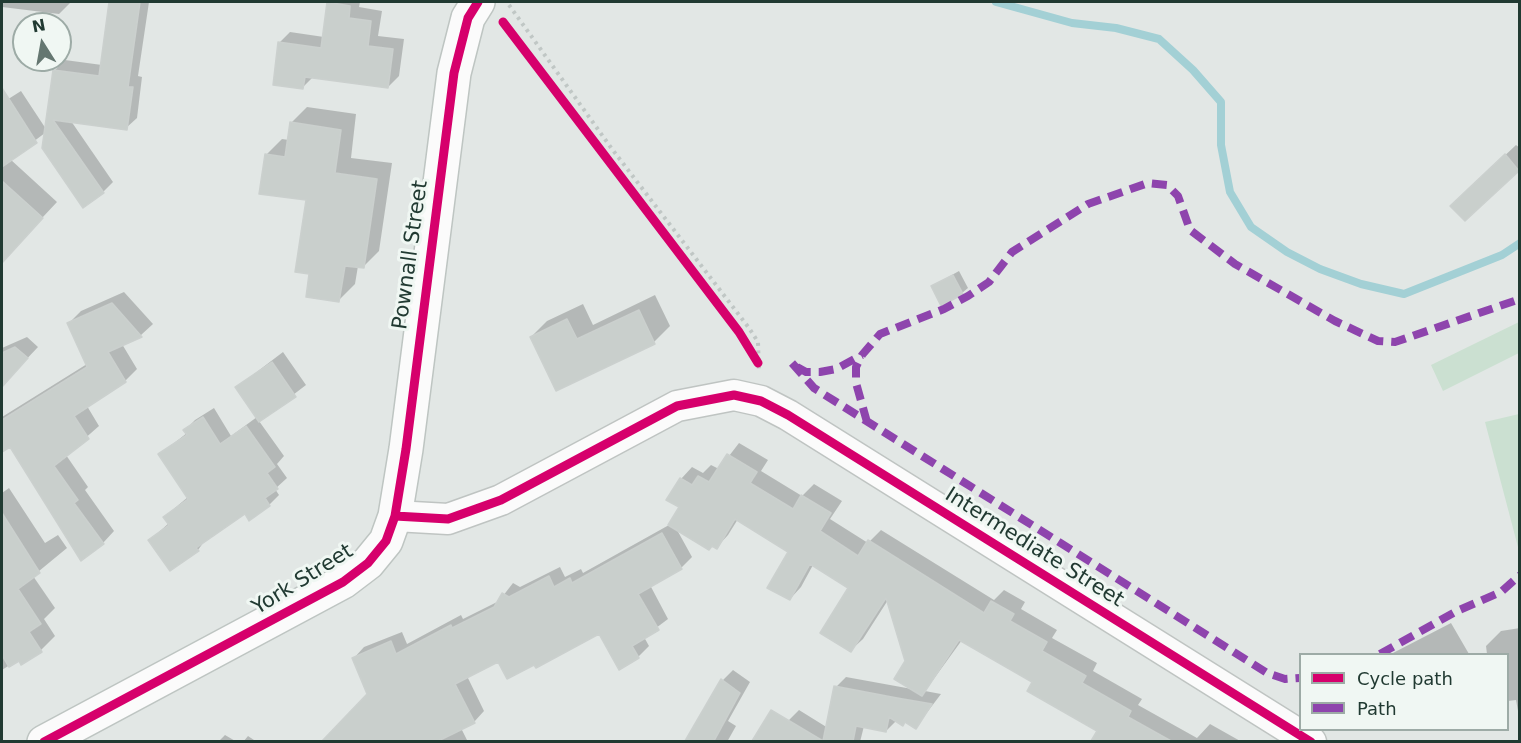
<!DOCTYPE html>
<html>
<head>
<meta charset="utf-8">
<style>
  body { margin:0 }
  #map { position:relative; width:1521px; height:743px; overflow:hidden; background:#e2e7e5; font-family:"DejaVu Sans",sans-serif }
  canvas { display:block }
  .frame { position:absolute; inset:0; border:3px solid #213a32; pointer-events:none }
  .legend { position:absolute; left:1299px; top:653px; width:210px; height:78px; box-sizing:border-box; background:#f0f7f3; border:2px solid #9daba6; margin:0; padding:8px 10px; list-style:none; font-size:18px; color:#213a32 }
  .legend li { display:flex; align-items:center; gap:12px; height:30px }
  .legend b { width:30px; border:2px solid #9daba6 }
  .north { position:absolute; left:12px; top:12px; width:60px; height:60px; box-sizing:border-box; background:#f0f7f3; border:2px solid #9daba6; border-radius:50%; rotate:349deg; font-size:16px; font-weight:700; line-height:24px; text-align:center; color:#213a32 }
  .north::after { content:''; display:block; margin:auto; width:21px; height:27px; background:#657771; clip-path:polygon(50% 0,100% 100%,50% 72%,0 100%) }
</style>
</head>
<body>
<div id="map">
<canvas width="1521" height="743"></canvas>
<div class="frame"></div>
<ul class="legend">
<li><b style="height:8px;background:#d6006c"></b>Cycle path</li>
<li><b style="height:8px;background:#8e44ad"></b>Path</li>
</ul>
<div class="north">N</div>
</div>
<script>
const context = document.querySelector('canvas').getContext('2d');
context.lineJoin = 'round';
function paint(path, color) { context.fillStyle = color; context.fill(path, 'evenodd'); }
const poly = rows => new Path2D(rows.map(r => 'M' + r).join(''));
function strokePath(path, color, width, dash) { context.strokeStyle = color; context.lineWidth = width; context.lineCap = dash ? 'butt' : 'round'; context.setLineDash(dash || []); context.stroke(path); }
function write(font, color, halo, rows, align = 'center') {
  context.font = font + ' "DejaVu Sans",sans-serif'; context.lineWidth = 6; context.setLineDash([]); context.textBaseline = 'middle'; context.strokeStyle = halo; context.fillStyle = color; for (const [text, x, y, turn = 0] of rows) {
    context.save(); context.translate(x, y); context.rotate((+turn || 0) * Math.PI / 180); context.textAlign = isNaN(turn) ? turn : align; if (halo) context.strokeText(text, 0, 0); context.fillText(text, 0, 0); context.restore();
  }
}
paint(poly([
  [1519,322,1519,353,1443,391,1431,365],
  [1519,414,1520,546,1518,547,1485,422]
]), '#cbe0d1');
paint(poly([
  [2,2,71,2,59,14,2,7],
  [111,2,149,2,138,76,142,77,137,118,126,128,71,121,113,182,103,192,45,133,10,159,57,202,13,249,2,239,2,103,21,91,46,129,54,71,65,60,102,65],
  [330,2,360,2,359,7,382,11,378,36,404,39,399,76,388,87,313,77,303,87,279,43,290,32,324,37],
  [307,107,356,114,351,158,392,163,379,251,363,267,358,266,355,284,339,300,311,273,308,199,266,155,282,139,289,140,291,123],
  [1516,145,1520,148,1520,168,1465,219,1463,195],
  [959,271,968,288,962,293,932,286],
  [124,292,153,324,141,335,122,344,137,369,125,381,87,406,99,426,66,455,88,487,85,490,114,531,103,543,11,444,2,450,2,417,87,364,69,323,81,311],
  [655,295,670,326,654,342,556,389,531,337,547,321,583,304,593,325],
  [27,337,38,347,5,382,2,379,2,348],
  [283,352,306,385,259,421,284,456,277,464,287,478,275,489,279,495,269,505,245,511,206,539,198,550,150,540,169,523,164,517,188,497,160,454,187,433,185,430,195,420,214,408,231,436,257,417,237,387],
  [739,443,768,460,761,471,802,496,814,484,842,501,830,519,868,543,881,530,994,600,1004,590,1025,602,1021,609,1057,630,1052,638,1097,663,1093,671,1142,699,1138,705,1197,738,1210,724,1242,742,1093,742,1099,730,1034,682,962,640,925,691,941,694,916,727,906,721,903,724,897,720,886,731,864,726,860,742,787,742,789,720,799,710,828,728,836,687,846,677,912,689,907,661,888,600,863,639,851,650,850,588,813,565,801,587,790,599,790,551,738,519,728,535,717,547,676,528,692,557,682,567,650,585,668,619,644,637,649,646,638,657,619,667,600,632,534,663,498,660,467,676,484,711,474,722,461,728,468,742,332,742,328,738,369,694,354,658,364,647,402,632,407,644,461,615,463,619,499,601,513,583,520,587,560,567,565,577,581,569,583,573,669,525,681,506,681,479,692,467,703,473,711,465,719,469],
  [9,488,45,543,58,535,67,548,33,576,55,608,44,619,55,636,41,650,19,659,2,670,2,571,7,567,2,558,2,493],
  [1451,623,1469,654,1391,654],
  [1520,628,1520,722,1516,700,1508,701,1508,654,1487,654,1486,646,1501,631],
  [733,670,750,682,728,721,736,726,727,742,687,742,723,680],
  [225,735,237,742,218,742],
  [248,736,257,742,243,742]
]), '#0003');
strokePath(poly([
  [996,2,1072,23,1116,28,1159,39,1193,70,1221,102,1221,145,1230,192,1251,227,1287,252,1320,269,1361,284,1404,294,1502,255,1520,243]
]), '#a3d0d5', 8);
const building = poly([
  [109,2,140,2,128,87,133,87,127,130,53,120,104,193,83,208,42,148,53,70,99,76,109,2],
  [327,2,350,6,349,18,371,21,368,46,393,49,388,88,305,77,303,89,273,85,278,42,321,48,327,2],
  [2,88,37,143,2,167,2,88],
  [290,122,341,130,335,173,377,179,364,268,345,266,339,302,306,297,309,274,295,272,306,200,259,194,265,154,285,157,290,122],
  [1505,154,1519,171,1465,221,1450,206,1505,154],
  [2,181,43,218,2,263,2,181],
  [953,275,963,294,941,306,931,286,953,275],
  [112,303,142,337,108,352,126,382,74,416,89,439,54,466,78,500,74,503,104,544,81,561,10,447,2,452,2,420,87,367,67,323,112,303],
  [639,310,655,344,556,391,530,337,567,319,577,339,639,310],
  [15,347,28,358,2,387,2,353,15,347],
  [272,362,296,397,259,422,235,387,272,362],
  [203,417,220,444,246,426,275,467,267,473,278,489,265,498,270,506,249,521,245,514,196,548,199,551,170,571,148,540,169,525,163,517,188,499,158,454,187,435,183,430,203,417],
  [727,454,757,472,750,483,793,509,801,495,831,513,820,531,858,556,868,540,984,613,991,601,1014,614,1010,621,1047,642,1042,651,1086,676,1082,683,1131,711,1128,717,1171,741,1091,741,1097,731,1027,691,1032,682,959,640,922,696,894,679,905,661,886,598,851,652,820,633,848,588,810,564,790,600,767,588,788,552,735,519,717,549,712,546,709,550,668,525,679,507,666,500,680,478,692,485,698,476,709,482,727,454],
  [2,513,40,573,18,589,41,624,29,632,42,652,21,665,19,661,9,667,2,655,2,513],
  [662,533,682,569,638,594,659,630,632,646,639,658,619,670,599,634,536,668,534,665,507,679,498,662,455,684,475,723,438,741,322,741,367,694,352,658,391,641,396,654,451,625,452,628,494,607,502,593,509,597,549,576,554,587,570,578,572,583,662,533],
  [721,679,740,693,714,741,685,741,721,679],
  [834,686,897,698,932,704,916,729,905,722,903,726,889,717,886,732,856,726,853,741,823,741,834,686],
  [771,710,823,741,752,741,771,710]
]);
paint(building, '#c9cfcc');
strokePath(building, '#cbd0ce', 1.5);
const street = poly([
  [395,516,448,519,501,500,677,406,734,395,761,401,788,415,1311,742]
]);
const secondary = poly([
  [44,742,343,582,368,563,386,541,395,516,406,449,454,73,468,18,478,2]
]);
strokePath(street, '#bfc4c2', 33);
strokePath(secondary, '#bec5c2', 36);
strokePath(poly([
  [509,5,612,149,749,328,758,342,759,371]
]), '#c0c7c5', 4, [3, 4.5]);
strokePath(street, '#fbfbfb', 30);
strokePath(secondary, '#fbfbfb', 33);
strokePath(poly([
  [792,363,814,388,1267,673,1285,679,1300,678],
  [797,367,806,372,820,372,836,369,862,355],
  [867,422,856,383,856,367,862,355,880,334,944,309,968,296,989,282,1012,252,1088,204,1148,183,1167,185,1178,196,1190,230,1235,264,1335,321,1378,341,1395,342,1520,299],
  [1380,654,1457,611,1501,592,1520,575]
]), '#8e44ad', 8, [15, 8]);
strokePath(poly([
  [503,22,739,332,758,363],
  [395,516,448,519,501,500,677,406,734,395,761,401,788,415,1311,742],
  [44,742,343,582,368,563,386,541,395,516,406,449,454,73,468,18,478,2]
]), '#d6006c', 9);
write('21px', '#213a32', '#f0f7f3', [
  ["Pownall Street",411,255,-82],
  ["Intermediate Street",1034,548,32],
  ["York Street",303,580,-32]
]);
</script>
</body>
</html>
